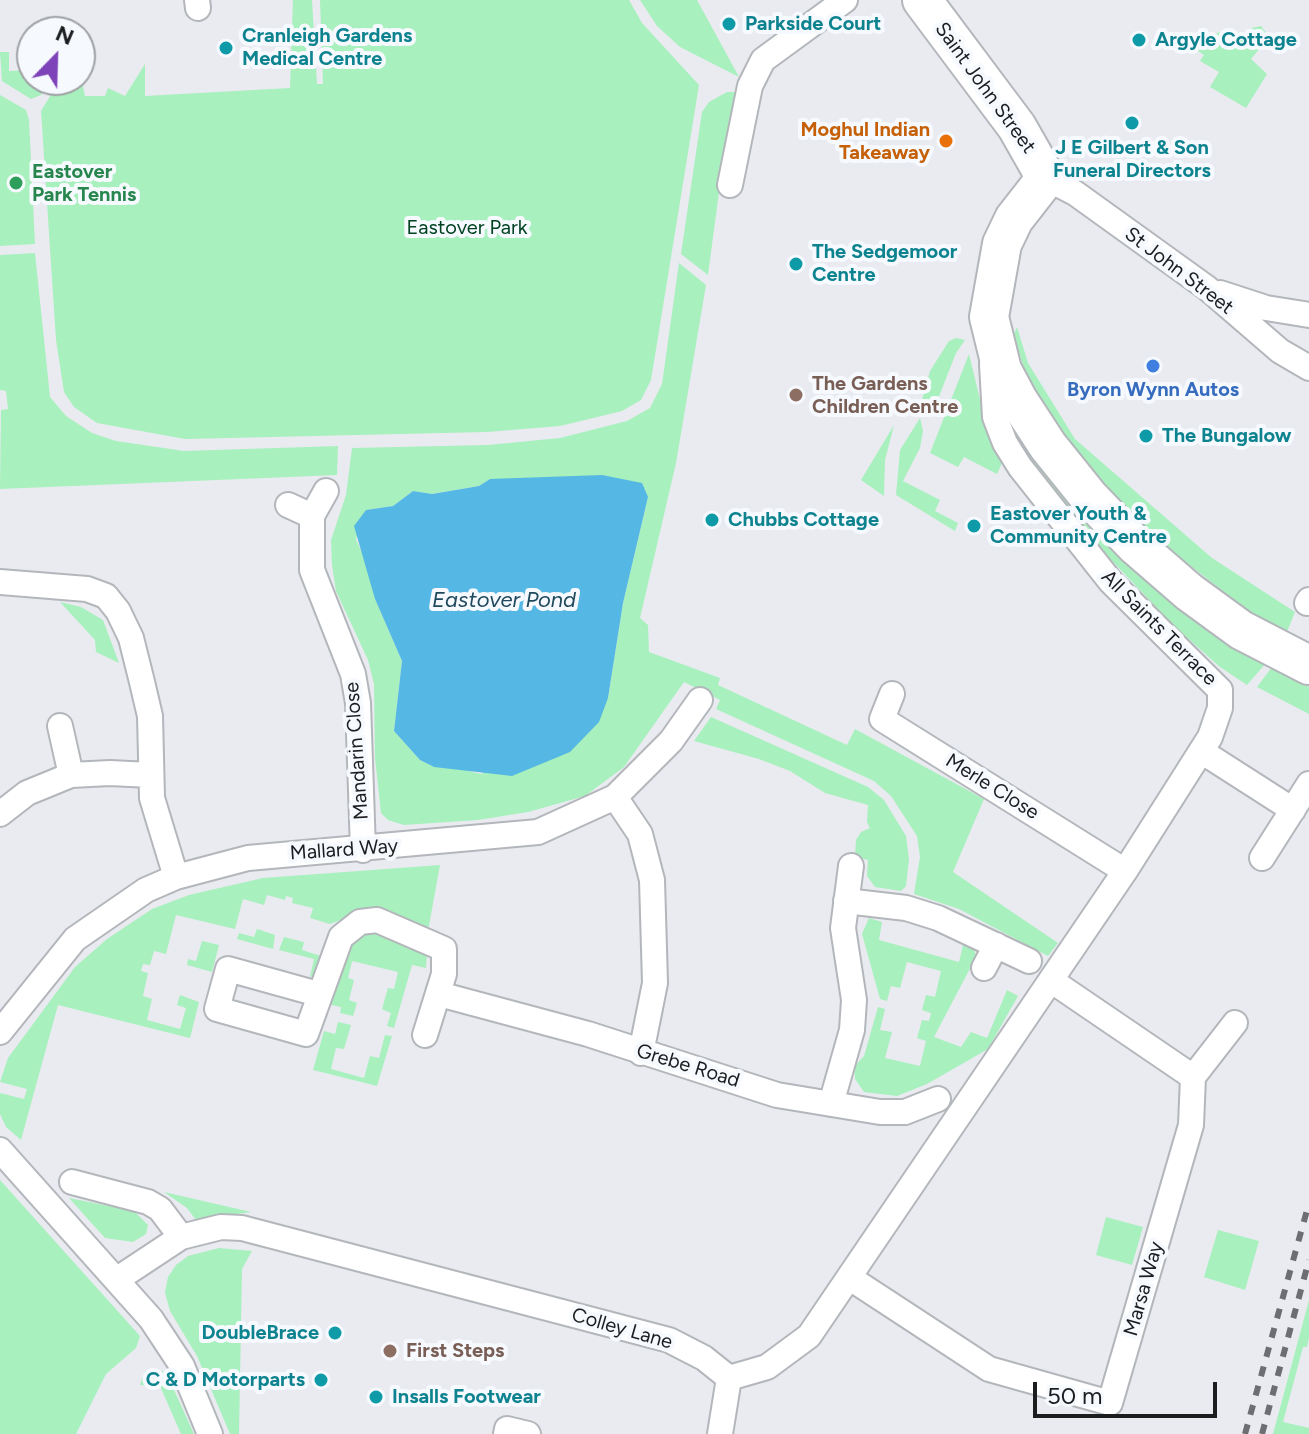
<!DOCTYPE html>
<html>
<head>
<meta charset="utf-8">
<style>
  body { margin:0 }
  #map { position:relative; width:1309px; height:1434px; overflow:hidden; background:#e9ebf1; font-family:Figtree,sans-serif }
  canvas { display:block }
  .north { position:absolute; left:16px; top:16px; width:80px; height:80px; box-sizing:border-box; background:#f6f9fe; border:2px solid #9fa1a5; border-radius:50%; rotate:23deg; font-size:22px; font-weight:700; line-height:32px; text-align:center; color:#1c1d1f }
  .north::after { content:''; display:block; margin:auto; width:28px; height:36px; background:#7f43b9; clip-path:polygon(50% 0,100% 100%,50% 72%,0 100%) }
  .scale { position:absolute; left:1033px; top:1382px; width:184px; height:36px; box-sizing:border-box; border:4px solid #1c1d1f; border-top:0; padding-left:10px; font-size:24px; line-height:28px; white-space:nowrap; color:#1c1d1f; -webkit-text-stroke:6px #f6f9fe; paint-order:stroke }
</style>
</head>
<body>
<div id="map">
<canvas width="1309" height="1434"></canvas>
<div class="north">N</div>
<div class="scale">50 m</div>
</div>
<script>
const context = document.querySelector('canvas').getContext('2d');
context.lineJoin = 'round';
function paint(path, color) { context.fillStyle = color; context.fill(path, 'evenodd'); }
const poly = rows => new Path2D(rows.map(r => 'M' + r).join(''));
function strokePath(path, color, width, dash) { context.strokeStyle = color; context.lineWidth = width; context.lineCap = dash ? 'butt' : 'round'; context.setLineDash(dash || []); context.stroke(path); }
function write(font, color, halo, rows, align = 'center') {
  context.font = font + ' Figtree,sans-serif'; context.lineWidth = 8; context.setLineDash([]); context.textBaseline = 'middle'; context.strokeStyle = halo; context.fillStyle = color; for (const [text, x, y, turn = 0] of rows) {
    context.save(); context.translate(x, y); context.rotate((+turn || 0) * Math.PI / 180); context.textAlign = isNaN(turn) ? turn : align; if (halo) context.strokeText(text, 0, 0); context.fillText(text, 0, 0); context.restore();
  }
}
paint(poly([
  [293,0,312,0,317,84,323,84,320,0,629,0,642,23,699,85,651,380,641,400,622,411,560,426,487,432,185,439,97,423,74,407,64,392,56,340,41,111,60,80,82,82,85,96,105,96,108,88,125,96,145,64,145,96,290,88],
  [640,0,697,0,739,77,680,47,657,26],
  [1261,26,1269,37,1251,59,1267,74,1246,108,1210,87,1219,72,1200,61,1204,55,1195,49,1196,40,1227,30,1250,34,1252,28],
  [0,52,9,52,9,71,32,70,32,80,49,80,41,95,31,99,2,81],
  [727,92,737,92,723,162,708,275,681,254,702,112,709,102],
  [0,95,26,110,29,120,35,244,0,246],
  [35,253,50,397,66,416,92,433,116,441,184,451,338,446,337,475,0,489,1,410,8,409,6,391,0,390,0,255],
  [679,263,706,285,676,463,640,618,648,625,649,652,720,678,718,685,847,745,855,729,984,799,953,872,1058,943,1048,956,959,909,914,894,920,857,917,836,891,796,874,781,716,709,720,700,684,682,624,767,585,796,528,812,478,820,404,825,388,820,381,813,375,758,374,684,368,660,336,591,332,565,331,540,346,495,352,448,488,445,560,438,627,421,650,408,662,384],
  [490,479,648,497,623,603,608,698,481,774,453,767,434,767,420,760,394,731,402,661,375,599,368,567,356,539,366,510,393,506,413,491,431,494,479,486],
  [1017,327,1028,363,1075,439,1212,558,1295,612,1286,634,1243,607,1173,552,1137,520,1074,452,1028,383,1014,334],
  [956,338,965,340,956,353,936,404,922,400,930,371,949,341],
  [969,354,983,412,1002,463,997,474,964,457,958,467,930,453],
  [920,418,923,431,920,448,903,481,940,500,935,511,958,523,955,531,896,495,900,450],
  [1007,420,1018,426,1266,663,1247,685,1220,667,1175,627,1075,522,1021,449],
  [894,425,885,460,884,496,861,480],
  [60,602,81,607,103,620,119,663,96,652,95,640],
  [1272,667,1309,687,1309,714,1257,687],
  [711,717,868,787,884,800,906,836,909,859,906,886,901,891,875,887,867,876,868,860,855,857,856,840,861,832,870,828,867,822,868,805,825,793,790,771,759,759,694,741],
  [440,865,428,931,359,913,330,924,310,918,313,908,292,903,293,898,286,896,285,900,267,895,264,905,243,899,235,929,176,915,166,954,154,951,150,965,143,964,141,971,148,973,143,996,152,999,147,1020,180,1029,186,1008,177,1005,180,995,199,1002,190,1038,58,1005,21,1140,6,1127,0,1114,0,1093,24,1099,27,1089,0,1082,8,1058,75,967,107,939,152,909,189,895,263,878],
  [869,918,882,922,879,940,959,962,963,945,973,945,976,957,934,1037,961,1047,971,1032,987,1038,1007,990,1018,996,988,1049,927,1084,897,1096,864,1092,855,1079,854,1067,864,1056,878,1007,885,1009,880,1030,892,1032,885,1058,920,1066,926,1041,917,1038,922,1020,929,1021,931,1013,922,1010,926,995,935,997,941,971,907,962,900,988,891,986,887,1001,880,999,862,934],
  [257,929,275,935,273,949,237,939,239,933,254,937],
  [374,931,427,954,426,968,412,965,394,1028,387,1026,391,1013,382,1009,388,988,394,989,398,972,352,961,348,978,354,980,349,1000,357,1003,353,1016,340,1013,341,1007,327,1004,341,953,361,932],
  [284,937,304,942,302,950,321,956,315,975,310,977,314,959,279,950],
  [202,941,219,945,212,972,187,965,188,959,196,961],
  [338,1022,351,1025,344,1049,336,1048,331,1069,364,1078,370,1056,379,1058,385,1035,392,1036,377,1086,313,1070,324,1031,335,1034],
  [0,1180,140,1336,136,1348,106,1374,76,1434,0,1434],
  [164,1192,251,1212,196,1220,187,1208],
  [69,1198,134,1211,148,1225,146,1234,133,1242,105,1238],
  [1106,1217,1143,1227,1132,1265,1096,1255],
  [1218,1230,1259,1241,1245,1290,1204,1277],
  [219,1248,252,1251,242,1269,239,1434,230,1434,197,1356,170,1311,165,1293,168,1277,176,1265,188,1256],
  [1309,1300,1309,1338,1307,1347,1303,1347,1283,1422,1309,1428,1309,1434,1273,1434],
  [153,1369,166,1372,194,1434,181,1434,160,1386,140,1385,145,1371]
]), '#a8f0bd');
paint(poly([
  [602,475,642,483,648,497,623,603,608,698,599,722,570,752,512,776,434,767,420,760,394,731,402,661,375,599,354,526,366,510,393,506,413,491,432,494,479,486,490,479]
]), '#55b7e3');
const minor = poly([
  [197,0,198,8],
  [1046,178,1075,193,1207,288,1280,351,1309,368],
  [730,185,750,86,763,60,845,0],
  [1220,293,1266,308,1309,315],
  [326,491,312,516,312,570,353,674,358,703,363,850],
  [288,505,312,516],
  [0,582,87,589,106,596,118,611,131,638,142,682,150,716,152,798,176,877],
  [1307,603,1309,600],
  [892,694,882,719,1125,871],
  [60,726,71,775],
  [1201,751,1293,810],
  [615,797,640,834,652,880,655,983,641,1053],
  [0,814,27,793,71,775,110,773,150,775],
  [1262,858,1309,784],
  [846,901,906,908,938,918,1029,961],
  [984,968,996,945],
  [1052,981,1193,1077],
  [318,994,228,969,217,1009,306,1034,341,937,360,922,377,920,444,949,444,974,425,1035],
  [439,994,588,1034,777,1095,880,1112,905,1112,938,1099],
  [0,1032,75,939,146,890,176,877,248,858,538,832,615,797,671,741,700,700],
  [831,1104,852,1030,854,1000,843,928,851,866],
  [0,1150,151,1319,182,1366,210,1434],
  [72,1182,148,1202,160,1209,181,1237],
  [850,1278,989,1369,1110,1403,1191,1125,1193,1077,1235,1023],
  [116,1280,181,1237,221,1227,242,1228,669,1340,704,1358,729,1378,767,1367,809,1336,1125,871,1210,737,1220,708,1220,690,1111,582,1020,467,1005,443,995,417,992,364],
  [506,1434,507,1429,528,1434],
  [720,1434,729,1378]
]);
const primary = poly([
  [922,0,1017,127,1046,178,1014,219,1002,244,989,317,1002,370,1018,400,1048,446,1089,497,1136,546,1189,592,1241,630,1309,665]
]);
strokePath(minor, '#b3b6bb', 28);
strokePath(primary, '#b3b6bb', 42);
strokePath(minor, '#fff', 24);
strokePath(primary, '#fff', 38);
strokePath(poly([
  [1245,1434,1309,1203],
  [1262,1434,1309,1260]
]), '#6d6e72', 6, [10, 10]);
for (const [x, y, r, color] of [
  [729,24,8,"#0f9aa8"],
  [1139,40,8,"#0f9aa8"],
  [226,48,8,"#0f9aa8"],
  [1132,123,8,"#0f9aa8"],
  [946,141,8,"#e8710a"],
  [16,183,8,"#2e9e5b"],
  [796,264,8,"#0f9aa8"],
  [1153,366,8,"#3f7fe0"],
  [796,395,8,"#8d6e63"],
  [1146,436,8,"#0f9aa8"],
  [712,520,8,"#0f9aa8"],
  [974,526,8,"#0f9aa8"],
  [335,1333,8,"#0f9aa8"],
  [390,1351,8,"#8d6e63"],
  [321,1380,8,"#0f9aa8"],
  [376,1397,8,"#0f9aa8"]
]) { const dot = new Path2D(); dot.arc(x, y, r, 0, 2 * Math.PI); context.fillStyle = color; context.fill(dot); strokePath(dot, '#f6f9fe', 3); }
write('bold 20px', '#0d838f', '#f6f9fe', [
  ["Parkside Court",745,24],
  ["Cranleigh Gardens",242,36],
  ["Medical Centre",242,59],
  ["Argyle Cottage",1155,40],
  ["J E Gilbert & Son",1132,148,"center"],
  ["Funeral Directors",1132,171,"center"],
  ["The Sedgemoor",812,252],
  ["Centre",812,275],
  ["The Bungalow",1162,436],
  ["Eastover Youth &",990,514],
  ["Community Centre",990,537],
  ["Chubbs Cottage",728,520],
  ["DoubleBrace",319,1333,"right"],
  ["C & D Motorparts",305,1380,"right"],
  ["Insalls Footwear",392,1397]
], 'left');
write('20px', '#1c1d1f', '#f6f9fe', [
  ["Saint John Street",985,88,54],
  ["St John Street",1179,271,37],
  ["All Saints Terrace",1159,628,45],
  ["Mandarin Close",357,751,-94],
  ["Merle Close",992,787,32],
  ["Mallard Way",344,850,-4],
  ["Grebe Road",688,1066,17],
  ["Marsa Way",1144,1289,-74],
  ["Colley Lane",622,1329,16]
]);
write('bold 20px', '#c56008', '#f6f9fe', [
  ["Moghul Indian",930,130],
  ["Takeaway",930,153]
], 'right');
write('bold 20px', '#27864d', '#f6f9fe', [
  ["Eastover",32,172],
  ["Park Tennis",32,195]
], 'left');
write('20px', '#014220', '#f6f9fe', [
  ["Eastover Park",467,228]
]);
write('bold 20px', '#785e54', '#f6f9fe', [
  ["The Gardens",812,384],
  ["Children Centre",812,407],
  ["First Steps",406,1351]
], 'left');
write('bold 20px', '#366cbe', '#f6f9fe', [
  ["Byron Wynn Autos",1153,390]
]);
write('italic 22px', '#1f495c', '#f6f9fe', [
  ["Eastover Pond",504,601]
]);
</script>
</body>
</html>
